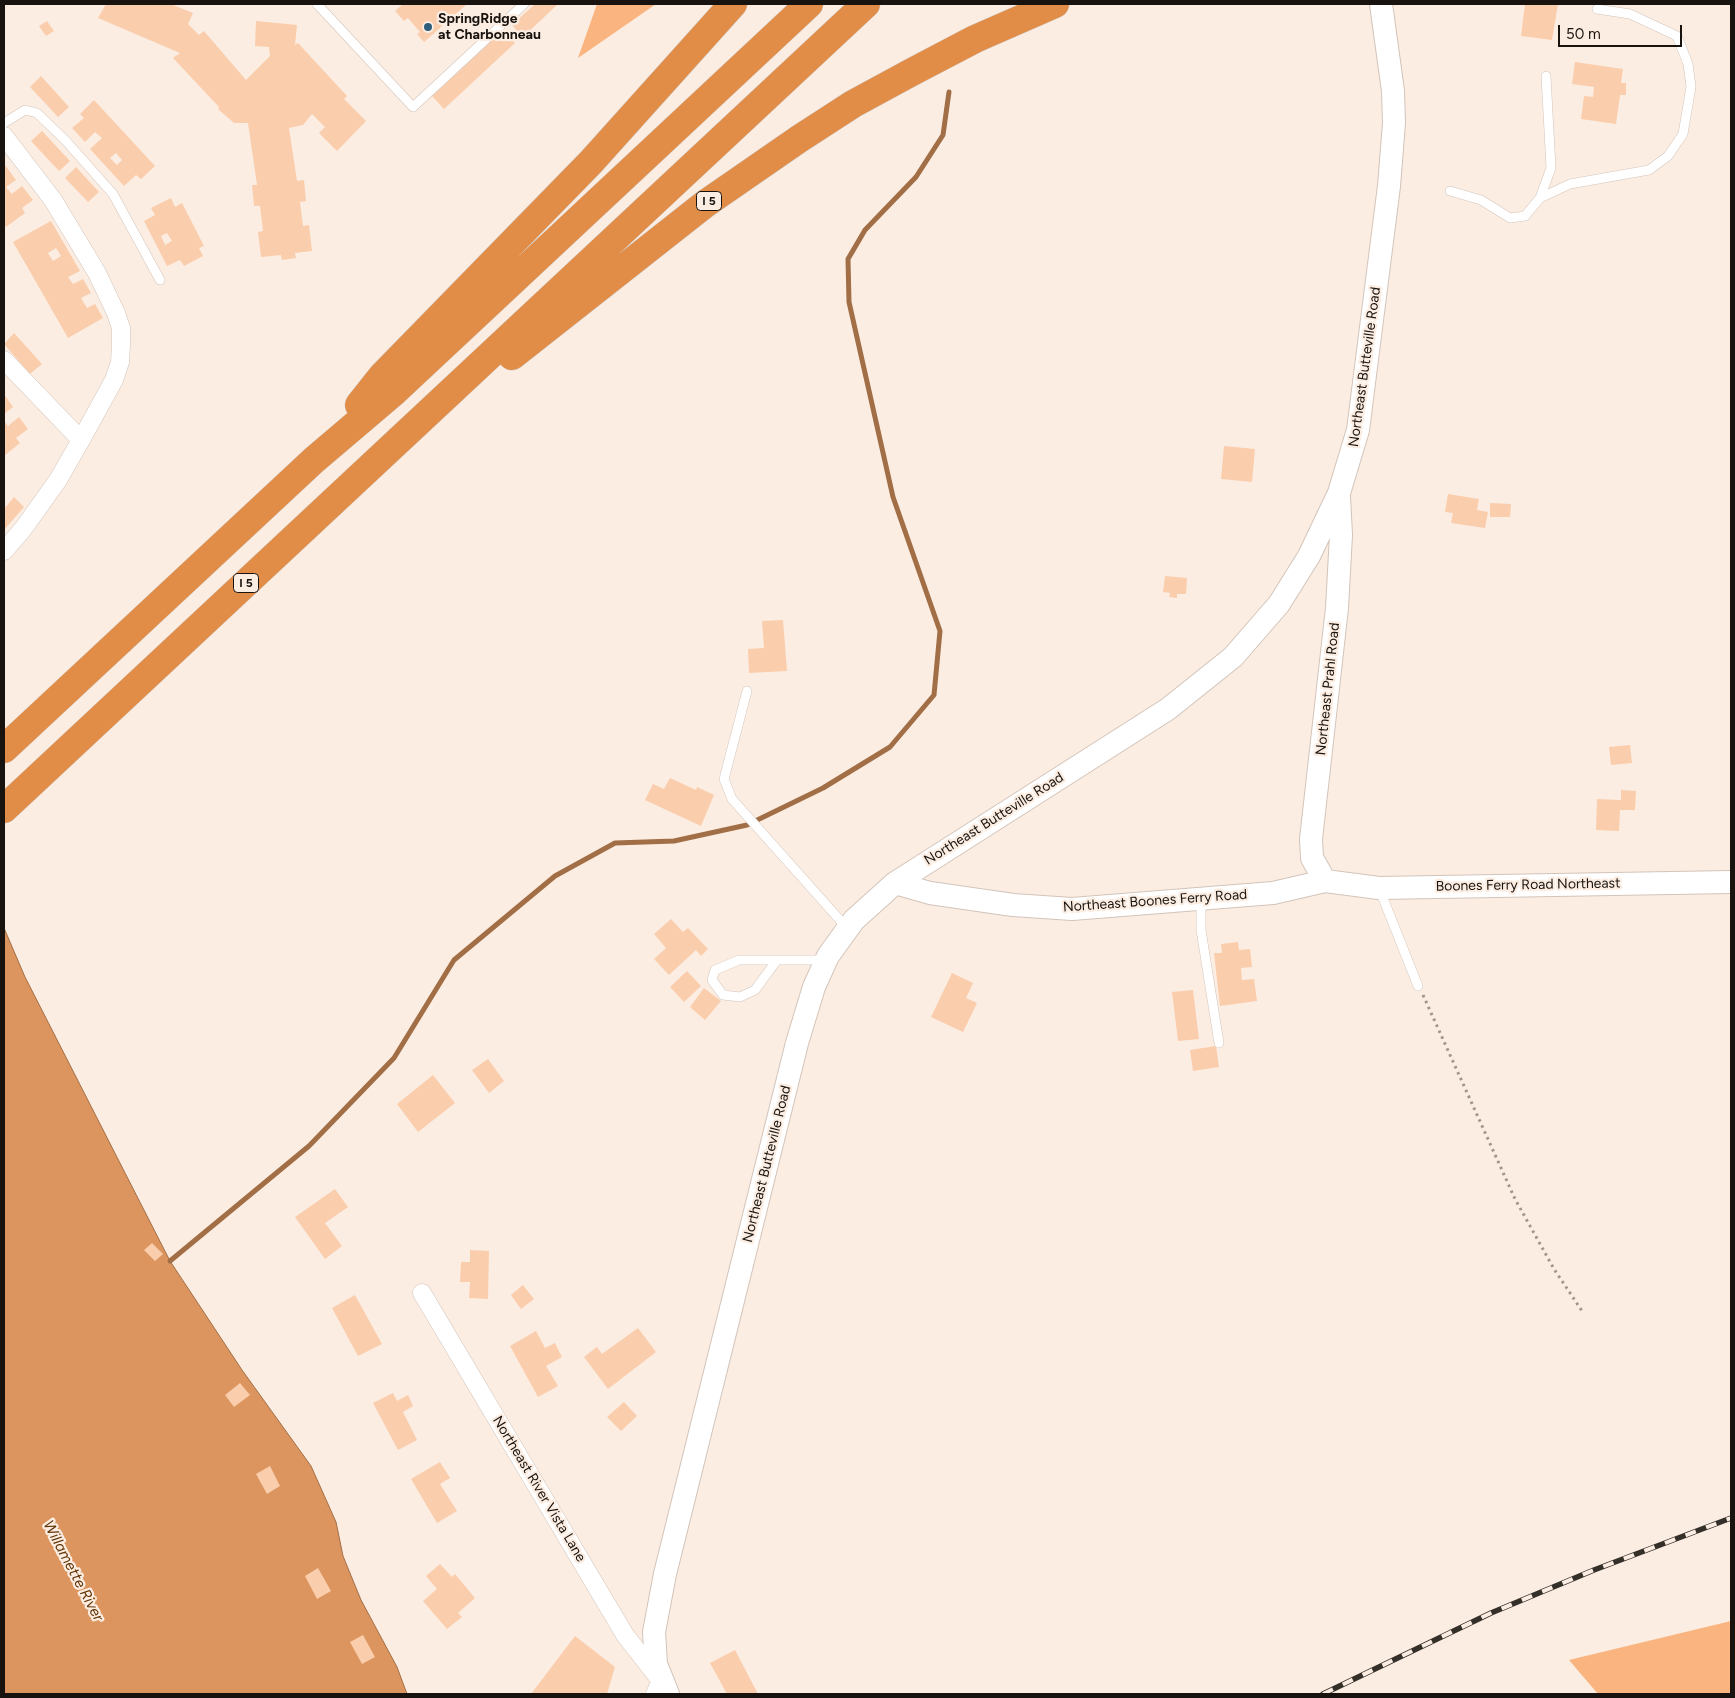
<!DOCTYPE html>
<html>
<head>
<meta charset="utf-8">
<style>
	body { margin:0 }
	#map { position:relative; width:1735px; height:1698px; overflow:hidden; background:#fcede2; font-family:Figtree,sans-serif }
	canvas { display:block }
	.frame { position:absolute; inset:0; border:5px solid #18130f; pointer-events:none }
	.scale { position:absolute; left:1558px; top:25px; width:124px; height:22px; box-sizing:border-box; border:2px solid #18130f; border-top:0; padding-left:6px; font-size:15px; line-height:18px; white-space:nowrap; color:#18130f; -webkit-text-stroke:4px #fcede2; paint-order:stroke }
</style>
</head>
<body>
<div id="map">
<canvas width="1735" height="1698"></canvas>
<div class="frame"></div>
<div class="scale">50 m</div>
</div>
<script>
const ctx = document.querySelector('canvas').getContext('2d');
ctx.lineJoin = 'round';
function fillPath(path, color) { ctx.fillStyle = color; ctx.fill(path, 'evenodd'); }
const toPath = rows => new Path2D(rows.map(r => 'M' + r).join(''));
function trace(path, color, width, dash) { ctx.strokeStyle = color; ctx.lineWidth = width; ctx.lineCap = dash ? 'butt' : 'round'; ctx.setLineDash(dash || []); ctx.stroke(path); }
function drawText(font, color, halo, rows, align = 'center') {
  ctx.font = font + ' Figtree,sans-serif'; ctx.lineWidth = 4.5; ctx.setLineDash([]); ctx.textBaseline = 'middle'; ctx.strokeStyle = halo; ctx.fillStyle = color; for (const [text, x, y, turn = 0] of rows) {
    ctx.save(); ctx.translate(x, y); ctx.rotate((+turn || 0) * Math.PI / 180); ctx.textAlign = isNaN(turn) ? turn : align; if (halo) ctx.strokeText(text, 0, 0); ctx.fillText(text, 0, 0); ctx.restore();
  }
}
fillPath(toPath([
	[597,4,656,4,578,58],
	[1731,1621,1731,1694,1598,1694,1569,1660]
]), '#f9b47f');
const water = toPath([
	[4,928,25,977,170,1261,242,1370,311,1466,336,1522,343,1556,361,1600,397,1667,407,1694,4,1694,4,928]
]);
fillPath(water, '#dc955e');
trace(water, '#a16e46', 1);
trace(toPath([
	[170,1261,309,1146,394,1058,454,960,555,876,615,843,674,841,747,825,823,788,890,747,934,695,940,631,893,497,849,302,848,259,865,230,916,177,943,135,949,92]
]), '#a16e46', 5);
fillPath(toPath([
	[106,4,171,4,193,13,188,24,199,35,204,31,246,80,270,56,269,47,255,46,256,21,297,25,295,45,298,43,347,96,344,99,366,121,337,151,319,133,325,127,312,114,303,125,289,128,297,181,304,180,306,201,300,202,303,226,309,225,312,251,295,253,296,258,282,260,281,255,261,257,258,232,263,231,260,206,254,206,252,185,257,185,248,123,234,123,218,109,219,107,173,58,180,53,98,18],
	[403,4,467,4,424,42,417,34,420,32,408,18,404,21,395,11],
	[535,4,558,4,523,37,512,25],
	[1525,4,1558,4,1552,40,1521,36],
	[47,21,54,31,46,36,39,26],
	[503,30,515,43,444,109,432,96],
	[1575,62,1623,69,1621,83,1626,83,1626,95,1620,95,1616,124,1581,119,1584,96,1593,97,1594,87,1572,84],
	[41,76,69,107,58,117,30,87],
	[94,100,155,166,141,179,136,175,124,186,90,149,102,138,95,132,85,142,72,128,84,118,80,114],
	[116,153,122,160,117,165,110,158],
	[42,131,70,161,59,171,31,141],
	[5,165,16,180,6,187,12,194,22,186,33,200,22,208,25,213,6,227,4,224],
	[76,167,99,192,88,202,65,178],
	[171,198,175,207,182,203,204,246,199,248,203,256,184,266,180,260,167,266,144,221,155,215,151,208],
	[167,233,172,241,165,245,161,236],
	[51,221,80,271,68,277,73,284,83,279,91,293,81,298,87,308,95,304,103,318,68,338,13,242],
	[56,248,61,256,53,261,48,253],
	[14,333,42,364,30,374,4,344],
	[4,394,13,407,4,414],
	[19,417,28,429,16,438,20,443,4,456,4,421,8,426],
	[1224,446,1255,449,1252,482,1221,479],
	[1448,494,1479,499,1477,510,1488,512,1485,528,1451,523,1453,513,1445,512],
	[14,497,24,507,4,530,4,509],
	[1490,503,1511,504,1510,517,1490,517],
	[1165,576,1187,578,1186,594,1177,594,1177,598,1169,597,1170,593,1163,592],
	[783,620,787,671,749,673,748,649,764,648,762,621],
	[1630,745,1632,763,1611,765,1609,747],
	[670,778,696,790,697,787,714,795,701,826,645,800,653,784,664,789],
	[1621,790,1636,791,1635,810,1620,810,1619,831,1596,830,1597,799,1621,800],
	[671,919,683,932,688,928,708,949,701,956,696,950,669,975,654,959,666,948,654,934],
	[1238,942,1239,950,1250,949,1252,967,1241,968,1242,980,1254,979,1257,1001,1220,1006,1214,953,1222,953,1221,944],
	[687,971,701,986,684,1002,670,987],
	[952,973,973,983,966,998,977,1003,963,1032,931,1017],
	[704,988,721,1001,705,1020,690,1007],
	[1193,990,1199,1039,1178,1041,1172,992],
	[1216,1046,1219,1067,1193,1071,1190,1050],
	[488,1059,504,1081,489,1093,472,1070],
	[433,1075,455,1103,418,1132,397,1104],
	[335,1189,348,1207,325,1223,342,1246,325,1259,295,1217],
	[152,1243,163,1254,155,1261,144,1250],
	[470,1250,489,1251,488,1299,469,1298,470,1282,460,1282,461,1262,470,1262],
	[523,1285,534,1299,521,1309,511,1295],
	[355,1295,382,1344,358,1356,332,1308],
	[638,1328,656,1352,608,1389,584,1357,597,1347,602,1354],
	[536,1331,545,1348,555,1343,562,1357,546,1366,558,1386,538,1397,510,1346],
	[240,1383,250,1395,234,1407,225,1395],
	[393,1393,397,1401,408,1395,413,1406,403,1412,417,1440,398,1450,373,1403],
	[624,1402,637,1416,621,1431,607,1417],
	[440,1462,450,1478,440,1484,457,1511,437,1523,411,1479],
	[270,1466,280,1486,267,1494,256,1474],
	[440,1564,452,1577,455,1574,475,1598,458,1613,462,1617,447,1629,423,1601,437,1589,426,1576],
	[318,1568,331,1591,317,1599,305,1576],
	[363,1635,375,1657,362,1664,350,1642],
	[575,1636,615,1667,607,1694,531,1694],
	[735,1650,758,1694,727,1694,710,1663]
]), '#facdac');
const service = toPath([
	[317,4,413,107,524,4],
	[4,123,25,110,37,113,66,141,113,194,160,280],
	[1450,191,1481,200,1510,218,1525,216,1540,198,1551,168,1546,76],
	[1540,198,1570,184,1649,170,1668,156,1683,134,1691,87,1688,64,1677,36,1630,14,1597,9],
	[747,691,724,779,732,799,847,928],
	[1379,888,1418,986],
	[1201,899,1201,930,1219,1043],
	[777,960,755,990,740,997,723,995,712,980,715,970,739,960,826,960]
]);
const minor = toPath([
	[4,136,53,200,97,273,116,313,121,328,121,344,120,362,114,380,81,440,58,480,23,529,4,551],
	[4,360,81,440],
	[422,1293,625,1635,661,1681,655,1694]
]);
const tertiary = toPath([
	[1325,881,1312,858,1311,839,1337,608,1341,535,1339,497],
	[895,883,930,893,1013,905,1072,909,1273,893,1325,881,1379,888,1731,882],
	[668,1694,656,1664,654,1632,665,1574,797,1043,814,987,828,956,854,920,895,883,1168,709,1233,657,1279,604,1309,556,1339,493,1358,430,1389,186,1394,123,1393,91,1381,4]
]);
const motorway = toPath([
	[512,356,705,204,799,139,853,104,912,72,975,39,1055,4],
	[359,405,382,376,591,162,733,4],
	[4,749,314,460,394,392,809,4],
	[4,809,866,4]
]);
trace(service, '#d3c4ba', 10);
trace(minor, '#d3c4ba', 19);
trace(tertiary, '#d3c4ba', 24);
trace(motorway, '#d5d5d4', 29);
trace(toPath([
	[1423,995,1515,1199,1554,1269,1582,1311]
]), '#a0968d', 3, [2.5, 4]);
trace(service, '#fff', 9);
trace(minor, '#fff', 18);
trace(tertiary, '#fff', 22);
trace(motorway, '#e18c47', 28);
const rail = toPath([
	[1323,1694,1491,1613,1594,1570,1731,1518]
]);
trace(rail, '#352f2a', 5.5);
trace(rail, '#fcede2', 4, [11]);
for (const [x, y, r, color] of [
	[428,27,5,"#2d5e7b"]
]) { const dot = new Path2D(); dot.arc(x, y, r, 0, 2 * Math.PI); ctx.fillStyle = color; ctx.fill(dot); trace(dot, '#fcede2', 2); }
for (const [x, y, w] of [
	[709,201,25],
	[246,583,25]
]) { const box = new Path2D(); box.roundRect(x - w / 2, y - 9.5, w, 19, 4); ctx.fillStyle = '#fcede2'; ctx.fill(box); trace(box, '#18130f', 1); }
drawText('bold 12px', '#18130f', null, [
	["I 5",709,201],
	["I 5",246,583]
]);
drawText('bold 14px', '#18130f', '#fcede2', [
	["SpringRidge",438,19],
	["at Charbonneau",438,35]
], 'left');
drawText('14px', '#18130f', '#fcede2', [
	["Northeast Butteville Road",1365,367,-82],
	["Northeast Prahl Road",1328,689,-84],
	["Northeast Butteville Road",994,819,-32],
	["Boones Ferry Road Northeast",1528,885,-1],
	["Northeast Boones Ferry Road",1155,901,-4],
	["Northeast Butteville Road",767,1164,-76],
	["Northeast River Vista Lane",539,1489,59]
]);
drawText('italic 15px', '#613306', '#fcede2', [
	["Willamette River",73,1571,62]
]);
</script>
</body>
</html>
